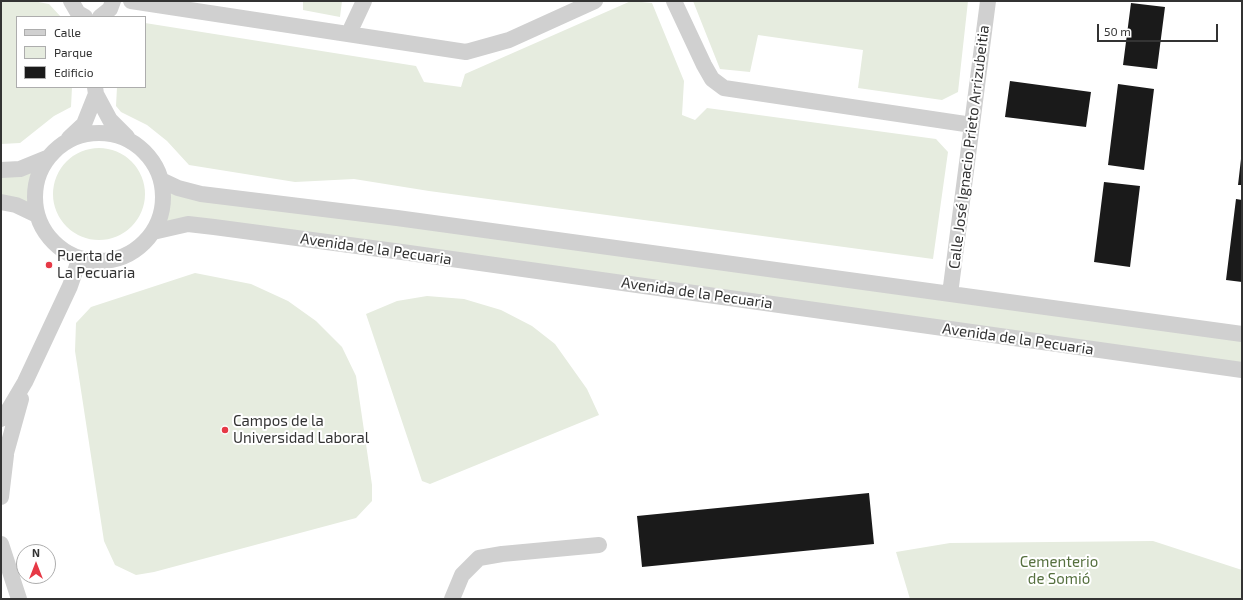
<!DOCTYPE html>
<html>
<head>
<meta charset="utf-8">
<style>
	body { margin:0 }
	#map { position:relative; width:1243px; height:600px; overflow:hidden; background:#fff; font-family:"Exo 2",sans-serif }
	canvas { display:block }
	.frame { position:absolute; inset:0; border:2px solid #333; pointer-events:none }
	.legend { position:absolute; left:16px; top:16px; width:130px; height:72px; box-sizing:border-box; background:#fff; border:1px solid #adadad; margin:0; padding:5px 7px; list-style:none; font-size:12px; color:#333 }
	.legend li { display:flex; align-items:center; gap:8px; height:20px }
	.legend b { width:20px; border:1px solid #adadad }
	.north { position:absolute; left:16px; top:544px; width:40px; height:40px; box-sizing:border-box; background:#fff; border:1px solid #adadad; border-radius:50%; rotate:0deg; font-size:11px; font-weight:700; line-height:16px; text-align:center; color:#333 }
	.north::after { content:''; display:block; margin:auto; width:14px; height:18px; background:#e63946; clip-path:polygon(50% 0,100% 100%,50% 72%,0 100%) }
	.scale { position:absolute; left:1097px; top:24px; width:121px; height:18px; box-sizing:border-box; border:2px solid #333; border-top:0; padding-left:5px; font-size:12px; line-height:14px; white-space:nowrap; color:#333; -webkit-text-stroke:3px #fff; paint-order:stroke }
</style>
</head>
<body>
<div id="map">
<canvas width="1243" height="600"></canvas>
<div class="frame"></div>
<ul class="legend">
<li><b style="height:5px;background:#d0d0d0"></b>Calle</li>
<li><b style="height:11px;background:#e6ecdf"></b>Parque</li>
<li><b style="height:11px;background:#1a1a1a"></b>Edificio</li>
</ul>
<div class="north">N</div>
<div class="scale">50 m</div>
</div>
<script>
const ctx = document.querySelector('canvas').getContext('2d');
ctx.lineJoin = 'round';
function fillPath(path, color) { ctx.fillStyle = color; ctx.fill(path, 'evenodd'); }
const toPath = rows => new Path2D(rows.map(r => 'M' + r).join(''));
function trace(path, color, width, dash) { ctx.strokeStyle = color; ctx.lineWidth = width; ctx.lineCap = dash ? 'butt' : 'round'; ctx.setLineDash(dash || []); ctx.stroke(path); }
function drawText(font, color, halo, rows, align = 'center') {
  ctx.font = font + ' "Exo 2",sans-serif'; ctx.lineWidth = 4; ctx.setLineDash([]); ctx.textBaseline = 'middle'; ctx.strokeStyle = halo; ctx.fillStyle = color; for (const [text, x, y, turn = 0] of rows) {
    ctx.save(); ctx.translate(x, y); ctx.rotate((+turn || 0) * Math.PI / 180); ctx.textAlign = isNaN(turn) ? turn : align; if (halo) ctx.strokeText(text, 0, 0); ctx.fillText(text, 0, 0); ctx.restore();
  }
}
fillPath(toPath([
	[1,1,33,1,49,4,61,17,17,17,17,87,72,87,71,107,54,116,20,143,1,144],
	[303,1,342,1,340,17,303,10],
	[631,1,652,3,684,81,682,115,695,120,707,108,936,139,948,152,933,259,429,191,354,179,295,182,189,165,167,141,147,125,121,112,116,106,117,87,145,87,145,23,416,66,424,82,461,87,465,74],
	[693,1,968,1,958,92,942,100,858,88,863,50,758,35,750,72,720,69],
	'53 194a46 46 0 1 1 92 0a46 46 0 1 1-92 0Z',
	[47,158,37,179,35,197,37,215,1,202,1,170],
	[161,180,178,188,1242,334,1242,370,214,227,153,232,160,218,163,198],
	[195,273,251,284,288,301,316,321,342,347,356,376,372,485,372,501,356,518,154,572,136,575,115,565,104,541,75,351,76,323,91,307],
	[427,296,464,299,501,310,532,326,555,344,587,389,599,415,430,484,422,481,366,314,397,301],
	[1153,541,1242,570,1242,599,910,599,896,552,950,543]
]), '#e6ecdf');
fillPath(toPath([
	[1131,3,1165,7,1157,69,1123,65],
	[1010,81,1091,92,1086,127,1005,117],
	[1118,84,1154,89,1144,170,1108,165],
	[1241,159,1242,159,1242,185,1238,185],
	[1104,182,1140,186,1130,267,1094,262],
	[1236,199,1242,200,1242,282,1226,280],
	[869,493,874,544,642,567,637,516]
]), '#1a1a1a');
trace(toPath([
	[71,1,78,13,85,17],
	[131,1,466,52,509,40,595,1],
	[674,1,704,65,712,79,724,88,972,125],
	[100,17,110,9,113,1],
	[349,33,364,1],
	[95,87,96,94,110,120,127,137],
	'35 197a64 64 0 1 1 128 0a64 64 0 1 1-128 0Z',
	[69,138,84,124,96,94],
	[1,170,20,169,47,158],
	[161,180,178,188,201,194,397,218,1242,334],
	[1,202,16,205,37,215],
	[153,232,188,224,214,227,402,252,1242,370],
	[950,294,988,1],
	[1,419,9,409,25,382,70,286,79,260],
	[6,453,21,399],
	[1,497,6,455],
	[1,544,19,599],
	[452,599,462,575,479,558,502,554,599,545]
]), '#d0d0d0', 16);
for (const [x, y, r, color] of [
	[49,265,4,"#e63946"],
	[225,430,4,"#e63946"]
]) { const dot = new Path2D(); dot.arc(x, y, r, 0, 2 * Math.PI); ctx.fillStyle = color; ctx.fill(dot); trace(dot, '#fff', 1.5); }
drawText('15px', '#333', '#fff', [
	["Calle José Ignacio Prieto Arrizubeitia",969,147,-83],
	["Avenida de la Pecuaria",376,249,8],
	["Avenida de la Pecuaria",697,293,8],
	["Avenida de la Pecuaria",1018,339,8]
]);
drawText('15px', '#333', '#fff', [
	["Puerta de",57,256],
	["La Pecuaria",57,273],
	["Campos de la",233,421],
	["Universidad Laboral",233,438]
], 'left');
drawText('15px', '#56703f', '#fff', [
	["Cementerio",1059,562],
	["de Somió",1059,579]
]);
</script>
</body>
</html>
